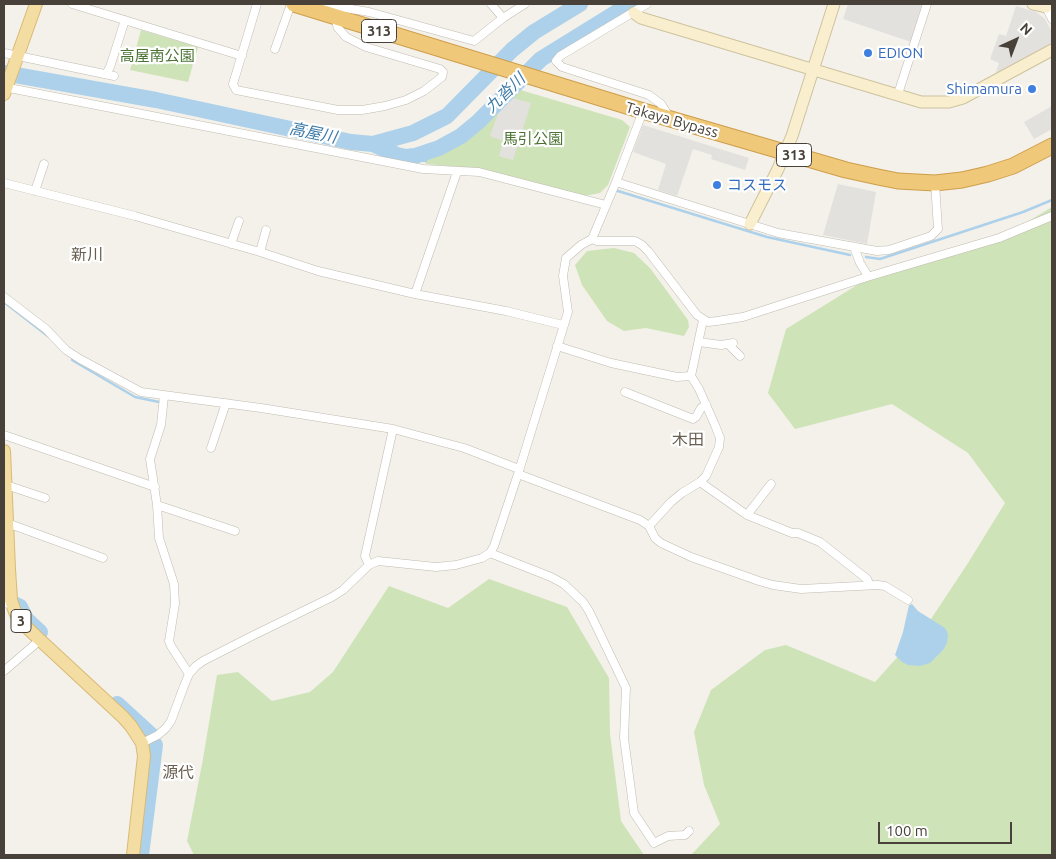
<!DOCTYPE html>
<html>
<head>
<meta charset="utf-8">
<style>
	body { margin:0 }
	#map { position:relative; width:1056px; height:859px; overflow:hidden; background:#f3f1ea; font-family:Ubuntu,sans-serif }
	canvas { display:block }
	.frame { position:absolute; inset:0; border:5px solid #474139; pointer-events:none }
	.north { position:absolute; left:991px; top:15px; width:50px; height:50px; -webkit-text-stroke:4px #fff; paint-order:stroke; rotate:43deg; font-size:14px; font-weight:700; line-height:20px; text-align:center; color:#474139 }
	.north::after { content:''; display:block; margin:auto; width:18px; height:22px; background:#474139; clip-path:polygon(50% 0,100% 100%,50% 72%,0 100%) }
	.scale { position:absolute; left:878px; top:822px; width:134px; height:22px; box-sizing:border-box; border:2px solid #474139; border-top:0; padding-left:6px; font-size:15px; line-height:18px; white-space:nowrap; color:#474139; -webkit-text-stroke:4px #fff; paint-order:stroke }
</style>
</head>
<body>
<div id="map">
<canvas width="1056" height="859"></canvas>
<div class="frame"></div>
<div class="north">N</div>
<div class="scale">100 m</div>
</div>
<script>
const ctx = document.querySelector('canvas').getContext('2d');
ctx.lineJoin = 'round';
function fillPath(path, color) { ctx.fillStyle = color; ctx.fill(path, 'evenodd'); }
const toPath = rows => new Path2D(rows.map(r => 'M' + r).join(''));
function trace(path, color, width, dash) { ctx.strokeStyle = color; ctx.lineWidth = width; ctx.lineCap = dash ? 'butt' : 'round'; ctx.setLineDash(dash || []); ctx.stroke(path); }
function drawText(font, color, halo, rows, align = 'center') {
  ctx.font = font + ' Ubuntu,"Noto Sans JP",sans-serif'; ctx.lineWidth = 4.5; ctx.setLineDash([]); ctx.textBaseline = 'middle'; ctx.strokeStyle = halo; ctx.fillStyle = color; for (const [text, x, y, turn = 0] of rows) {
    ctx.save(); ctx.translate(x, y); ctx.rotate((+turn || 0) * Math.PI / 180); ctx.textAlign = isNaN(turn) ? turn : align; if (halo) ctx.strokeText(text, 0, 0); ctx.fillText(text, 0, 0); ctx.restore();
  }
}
fillPath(toPath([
	[141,30,198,47,188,82,130,70],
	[517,89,622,120,630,127,608,185,600,193,584,196,482,169,426,164,424,157,443,152,469,136],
	[1052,207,1052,855,691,855,720,824,704,785,694,732,711,690,765,650,786,645,875,682,929,622,968,563,1005,503,968,453,892,404,795,429,768,393,786,329,870,277,942,259,999,239],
	[614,248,634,253,650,268,688,320,689,327,684,336,646,328,624,331,607,321,582,285,575,265,587,251],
	[489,579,567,607,609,678,610,734,621,821,644,855,194,855,187,841,203,759,217,675,238,672,272,701,310,692,333,672,389,586,448,608]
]), '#cfe3b8');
fillPath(toPath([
	[848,4,922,4,911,42,843,19],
	[1016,6,1036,12,1045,19,1052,32,1052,43,997,73,996,72,999,63,990,59,999,34,1006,36],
	[513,98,531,103,513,160,499,156,503,141,490,136,500,108],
	[1052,106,1052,129,1034,139,1024,122],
	[643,125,749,158,745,170,711,159,712,155,693,149,677,196,658,190,666,164,633,152],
	[838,184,876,192,867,244,823,235]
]), '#e3e1de');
fillPath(toPath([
	[912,604,918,611,945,628,948,634,947,643,943,650,930,663,920,666,908,665,902,662,895,655,903,632,909,605]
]), '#add1ea');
trace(toPath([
	[406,157,414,160,426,161],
	[618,191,767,237,850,255],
	[866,257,880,259,1023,212,1052,200],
	[4,302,49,337],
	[72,360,135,397,159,402]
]), '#add1ea', 2.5);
trace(toPath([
	[4,73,156,100,351,142,373,144,413,133,447,116,512,50,534,32,580,4],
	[373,144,397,155,406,157,415,156,439,148,461,136,478,122,541,59,630,4],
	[16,605,20,607,26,619,40,632],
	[117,704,152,736],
	[141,855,155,745]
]), '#add1ea', 16);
const street = toPath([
	[72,4,242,56],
	[257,4,233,84,236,90,338,110,362,110,385,106,406,100,424,91,442,77,443,72,440,69,366,47,346,37,338,28,335,18],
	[491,4,503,18],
	[647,4,560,56,556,61,562,67,649,95,661,104,670,118],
	[1047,4,1046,7,1052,19],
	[321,10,333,6,369,12,474,41,503,18,525,4],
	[275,49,291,4],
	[4,53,114,76],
	[106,74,110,67,125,20],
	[4,87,423,169,479,172,606,205],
	[898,94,927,4],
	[616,182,778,233,877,251,889,250,931,236,938,229,935,183],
	[4,183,135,216,260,252,318,271,415,294,506,311,563,325],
	[35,191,44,164],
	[592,239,597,241,635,241,642,245,648,251,697,315,708,322,717,321,743,317,867,277,999,238,1052,216],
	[231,244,239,221],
	[854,247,860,263,868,276],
	[260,252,266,230],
	[415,294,457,172],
	[4,297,46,329,66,350,80,359,141,392,261,408,393,429,464,448,519,469],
	[699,342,721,345,733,343],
	[728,344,740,356],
	[557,346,611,363,677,377,691,376],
	[625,392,693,419,696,417,701,408,706,404],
	[164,396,161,425,150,459,157,505,159,538,174,584,175,604,169,641,171,646,189,674],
	[4,435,155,487],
	[211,448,226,403],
	[518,474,640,520,649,526,655,538,661,543,691,557,759,581,773,585,801,589,878,585,885,586,908,600],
	[700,482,747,515,792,533,798,533,820,542,867,579,870,585],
	[6,485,45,498],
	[157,505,235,531],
	[747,515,771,484],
	[7,523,103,558],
	[649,526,671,502,682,493,700,482,706,476,719,447,720,438,715,425,699,389,691,376,703,320],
	[490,553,551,577,564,584,583,602,589,611,626,688,624,738,634,813,654,843,668,836,685,835,689,831],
	[369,565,365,556,393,429],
	[4,602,13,606],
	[4,671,40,640],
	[142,743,158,735,166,728,171,721,184,686,189,674,196,666,203,661,252,636,332,597,343,590,369,565,378,561,436,567,456,565,482,558,490,553,494,546,518,474,568,312,563,276,566,258,581,245,592,239,616,182,643,111]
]);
const secondary = toPath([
	[1033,4,1046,7],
	[634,13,641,18,921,102,949,102,963,98,1052,50],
	[750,224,778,169,792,136,834,4]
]);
const primary = toPath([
	[4,94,36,4],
	[4,451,9,569,11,600,15,612,19,620,40,640,123,717,131,726,142,743,144,756,133,855]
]);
const highway = toPath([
	[294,4,643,111,846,170,878,177,898,181,935,183,962,180,988,174,1013,166,1052,146]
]);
trace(street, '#c1bbb1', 9);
trace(secondary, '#cec29f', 13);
trace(primary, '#d8ba74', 14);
trace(highway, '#ce9e4a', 17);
trace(street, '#fff', 8);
trace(secondary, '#f9efce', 11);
trace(primary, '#f4dda3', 12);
trace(highway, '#efc879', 15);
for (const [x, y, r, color] of [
	[868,53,5,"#3f7fe0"],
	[1032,89,5,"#3f7fe0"],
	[717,185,5,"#3f7fe0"]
]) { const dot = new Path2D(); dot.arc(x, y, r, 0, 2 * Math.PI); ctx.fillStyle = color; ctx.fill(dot); trace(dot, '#fff', 2); }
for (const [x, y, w] of [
	[379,31,35],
	[794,155,35],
	[21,621,20]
]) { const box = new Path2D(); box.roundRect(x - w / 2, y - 11.5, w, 23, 4); ctx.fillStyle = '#fff'; ctx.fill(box); trace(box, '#474139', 1); }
drawText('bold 14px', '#474139', null, [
	["313",379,31],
	["313",794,155],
	["3",21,621]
]);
drawText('15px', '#366cbe', '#fff', [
	["EDION",878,53],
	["Shimamura",1022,89,"right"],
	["コスモス",727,185]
], 'left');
drawText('15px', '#4a7332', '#fff', [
	["高屋南公園",157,56],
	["馬引公園",533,139]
]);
drawText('15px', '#474139', '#fff', [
	["Takaya Bypass",672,120,16]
]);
drawText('italic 16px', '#3c7aa8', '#fff', [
	["九沓川",505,93,-44],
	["高屋川",313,133,11]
]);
drawText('16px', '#695f51', '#fff', [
	["新川",87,255],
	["木田",688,440],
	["源代",178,773]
]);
</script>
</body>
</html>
